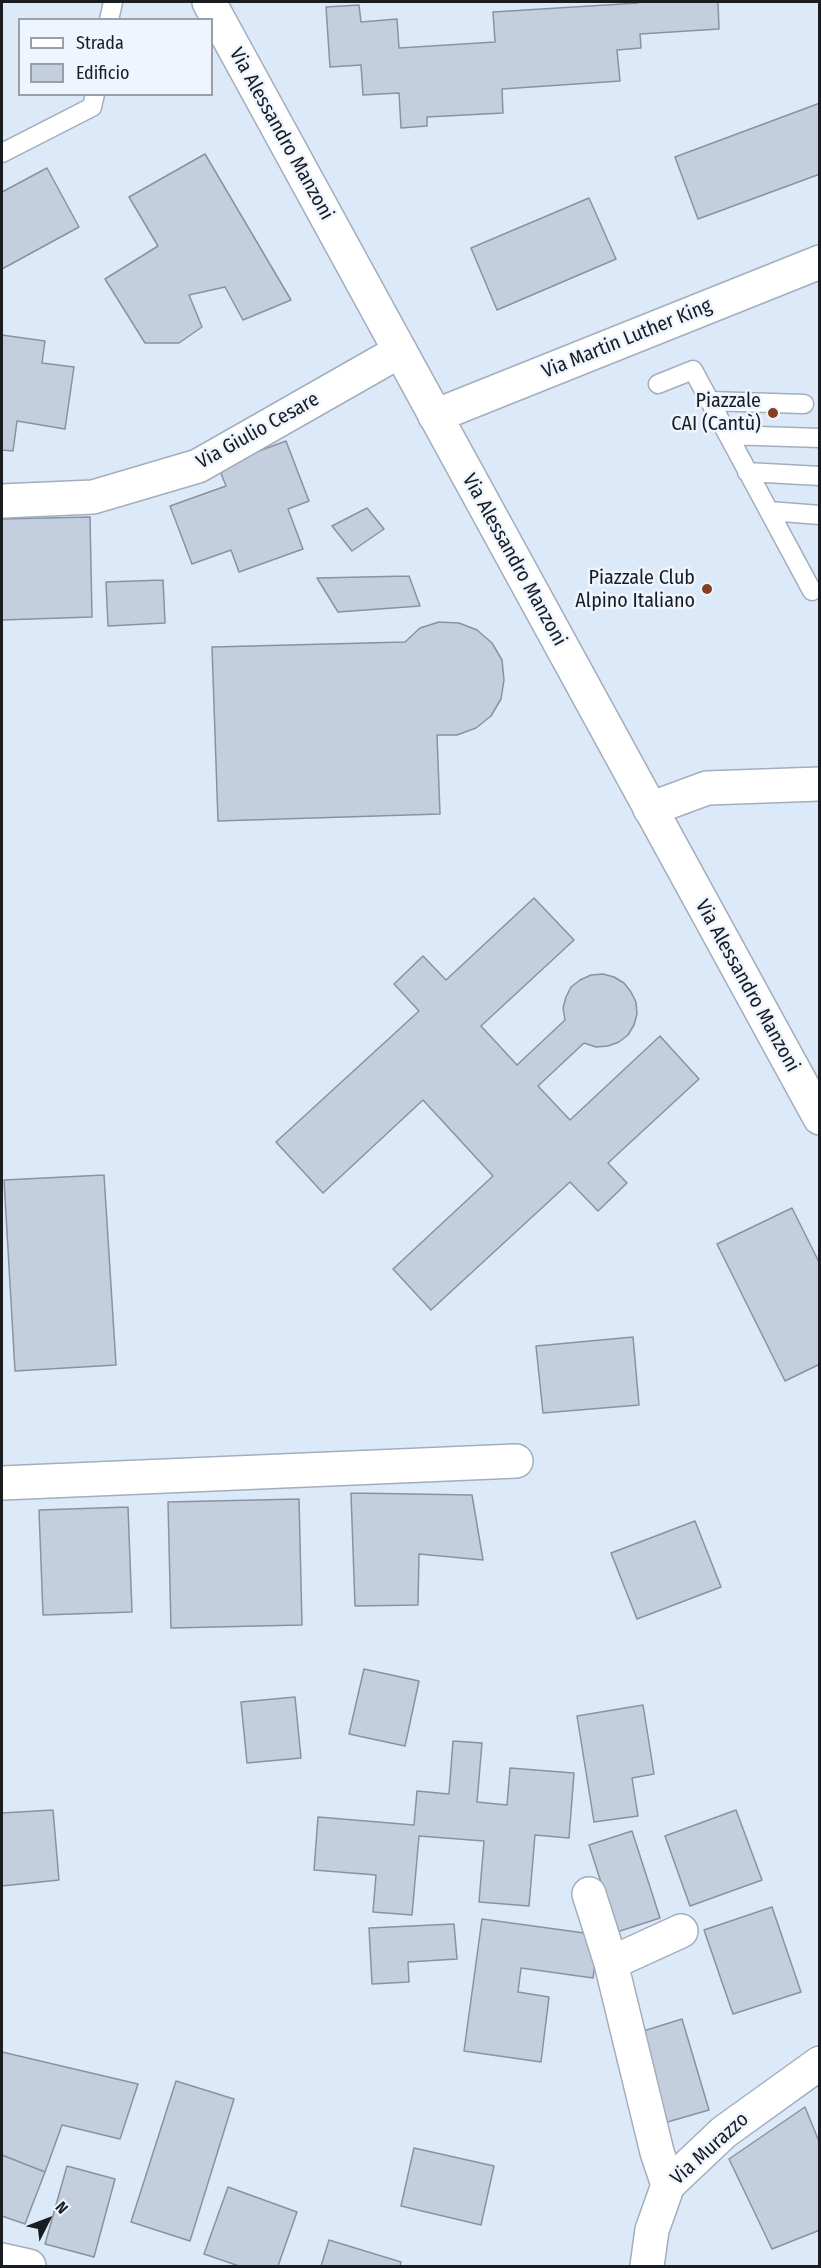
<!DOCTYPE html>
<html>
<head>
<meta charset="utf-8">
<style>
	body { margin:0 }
	#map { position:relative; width:821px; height:2268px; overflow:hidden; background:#dce9f8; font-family:"Fira Sans Condensed",sans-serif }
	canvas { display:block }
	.frame { position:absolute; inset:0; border:3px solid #191d22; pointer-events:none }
	.legend { position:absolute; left:18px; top:18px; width:195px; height:78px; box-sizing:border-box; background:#eef5ff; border:2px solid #999fa7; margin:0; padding:8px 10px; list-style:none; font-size:18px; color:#191d22 }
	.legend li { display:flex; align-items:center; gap:12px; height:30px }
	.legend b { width:30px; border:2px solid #999fa7 }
	.north { position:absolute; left:18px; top:2190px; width:60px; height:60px; -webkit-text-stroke:4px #eef5ff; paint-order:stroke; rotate:48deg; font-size:16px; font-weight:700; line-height:24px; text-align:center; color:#191d22 }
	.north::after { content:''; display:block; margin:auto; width:21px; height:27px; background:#191d22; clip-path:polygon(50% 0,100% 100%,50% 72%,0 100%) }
</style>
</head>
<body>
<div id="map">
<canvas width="821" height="2268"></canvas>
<div class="frame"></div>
<ul class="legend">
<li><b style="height:8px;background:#fff"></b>Strada</li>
<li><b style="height:16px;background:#c3cfde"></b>Edificio</li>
</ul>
<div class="north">N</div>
</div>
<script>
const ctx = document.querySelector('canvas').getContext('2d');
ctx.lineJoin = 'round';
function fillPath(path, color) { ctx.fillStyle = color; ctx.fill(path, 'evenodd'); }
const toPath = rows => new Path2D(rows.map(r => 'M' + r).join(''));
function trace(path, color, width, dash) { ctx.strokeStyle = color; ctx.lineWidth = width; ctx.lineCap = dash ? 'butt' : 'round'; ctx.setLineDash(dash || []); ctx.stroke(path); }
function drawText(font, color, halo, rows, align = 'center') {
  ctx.font = font + ' "Fira Sans Condensed",sans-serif'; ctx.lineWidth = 5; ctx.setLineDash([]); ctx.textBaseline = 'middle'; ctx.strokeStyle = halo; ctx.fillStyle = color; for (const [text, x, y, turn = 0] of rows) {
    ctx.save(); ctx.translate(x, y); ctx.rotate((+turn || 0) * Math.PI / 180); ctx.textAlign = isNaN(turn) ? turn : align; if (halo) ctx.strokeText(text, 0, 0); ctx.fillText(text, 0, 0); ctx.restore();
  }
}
const building = toPath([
	[637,2,718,2,719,29,640,34,641,48,617,50,620,81,502,89,503,113,427,117,427,126,401,128,399,93,363,95,361,65,330,67,326,7,359,5,361,22,397,19,399,48,495,42,493,12,638,3,637,2],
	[820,103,820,174,698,219,675,157,820,103],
	[205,154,291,300,243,320,225,287,189,295,202,327,179,343,145,343,105,279,158,246,129,197,205,154],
	[47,168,79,227,2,269,2,192,47,168],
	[589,198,616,259,497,310,471,248,589,198],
	[2,335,45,341,42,363,74,367,65,429,17,421,13,451,2,450,2,335],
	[286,441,309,501,288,509,303,549,239,572,231,550,192,564,170,506,226,486,218,466,286,441],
	[367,508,384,529,352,551,332,526,367,508],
	[90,517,92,617,2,620,2,519,90,517],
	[409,576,420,606,338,612,317,578,409,576],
	[163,580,165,623,108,626,106,582,163,580],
	[439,622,459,623,477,630,492,643,502,660,504,680,501,699,491,716,476,728,457,735,437,735,440,814,218,821,212,647,405,642,420,628,439,622],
	[534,898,574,940,481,1026,517,1065,565,1020,563,1008,566,997,571,987,580,980,591,975,603,974,614,977,624,983,631,992,636,1002,637,1014,634,1025,628,1035,619,1042,608,1046,596,1047,584,1043,538,1086,570,1120,660,1036,699,1079,608,1163,627,1183,598,1211,570,1182,431,1310,393,1269,493,1176,423,1100,323,1193,276,1142,419,1011,394,984,423,956,446,980,534,898],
	[104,1175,116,1365,15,1371,4,1180,104,1175],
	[792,1208,820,1264,820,1364,785,1381,717,1244,792,1208],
	[633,1337,639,1405,543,1413,536,1346,633,1337],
	[351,1493,472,1495,483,1560,419,1554,418,1605,355,1606,351,1493],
	[299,1499,302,1625,171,1628,168,1502,299,1499],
	[128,1507,132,1612,43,1615,39,1510,128,1507],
	[695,1521,721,1587,637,1619,611,1553,695,1521],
	[364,1669,419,1681,405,1746,349,1734,364,1669],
	[295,1697,301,1758,247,1763,241,1702,295,1697],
	[643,1705,654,1774,632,1778,638,1816,594,1822,577,1716,643,1705],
	[453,1741,482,1743,477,1802,507,1805,510,1768,574,1773,569,1838,535,1835,529,1906,479,1902,484,1841,419,1836,412,1915,373,1912,376,1875,314,1870,318,1817,414,1825,417,1791,449,1794,453,1741],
	[53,1810,59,1880,2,1886,2,1813,53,1810],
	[736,1810,762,1880,690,1906,665,1836,736,1810],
	[632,1831,660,1918,617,1932,589,1845,632,1831],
	[772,1907,801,1992,733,2014,704,1930,772,1907],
	[482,1919,599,1935,593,1978,521,1968,518,1992,549,1997,541,2062,464,2051,482,1919],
	[454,1924,457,1959,408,1962,409,1982,372,1984,369,1928,454,1924],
	[682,2019,709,2110,664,2123,637,2033,682,2019],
	[2,2052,138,2084,120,2139,62,2125,45,2172,2,2155,2,2052],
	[176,2081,234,2099,190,2241,131,2222,176,2081],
	[805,2107,820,2144,820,2230,772,2249,729,2159,805,2107],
	[414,2148,494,2166,481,2225,401,2206,414,2148],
	[2,2155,45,2172,25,2224,2,2216,2,2155],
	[67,2166,115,2179,94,2257,45,2244,67,2166],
	[228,2187,297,2212,278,2266,239,2266,204,2254,228,2187],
	[329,2240,401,2262,400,2266,321,2266,329,2240]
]);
fillPath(building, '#c3cfde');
trace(building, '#8893a1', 1.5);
const service = toPath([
	[109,20,113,2],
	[2,153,92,107,95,94],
	[658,384,693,370,812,591],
	[709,401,804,404],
	[728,435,820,438],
	[747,472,820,476],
	[769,511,820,515]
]);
const minor = toPath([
	[435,416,820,262],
	[2,501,93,497,198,466,400,351],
	[650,809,707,788,820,784],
	[2,1483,516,1461],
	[589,1894,611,1963,657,2152,668,2185],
	[611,1963,681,1931],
	[2,2260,29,2266]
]);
const secondary = toPath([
	[209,2,820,1118],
	[647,2266,652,2230,668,2185,724,2132,820,2063]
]);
trace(service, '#a3aebd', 21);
trace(minor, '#a3aebd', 36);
trace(secondary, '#a3aebd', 36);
trace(service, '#fff', 18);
trace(minor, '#fff', 33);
trace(secondary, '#fff', 33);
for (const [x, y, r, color] of [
	[773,413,6,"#87401d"],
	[707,589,6,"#87401d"]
]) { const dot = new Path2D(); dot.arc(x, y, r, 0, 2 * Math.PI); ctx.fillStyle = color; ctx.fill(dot); trace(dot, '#eef5ff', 2); }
drawText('20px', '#191d22', '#eef5ff', [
	["Via Alessandro Manzoni",281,134,61],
	["Via Martin Luther King",627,339,-22],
	["Via Giulio Cesare",258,431,-29],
	["Via Alessandro Manzoni",514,560,61],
	["Via Alessandro Manzoni",747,986,61],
	["Via Murazzo",710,2149,-42]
]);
drawText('20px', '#191d22', '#eef5ff', [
	["Piazzale",761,401],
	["CAI (Cantù)",761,424],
	["Piazzale Club",695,578],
	["Alpino Italiano",695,601]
], 'right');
</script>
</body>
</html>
